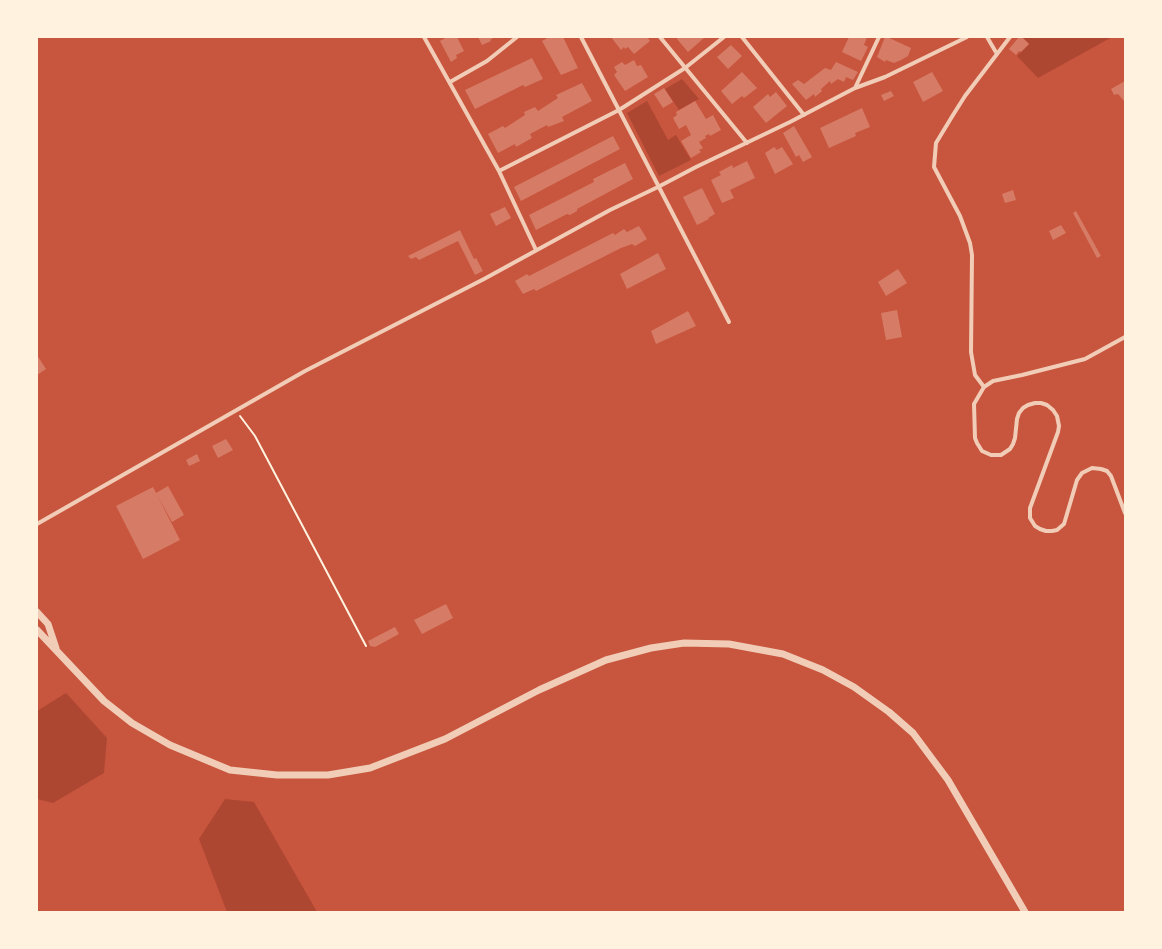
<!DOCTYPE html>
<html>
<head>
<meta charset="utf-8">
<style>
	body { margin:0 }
	#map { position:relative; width:1162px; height:949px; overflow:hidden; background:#c8553d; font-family:Bitter,serif }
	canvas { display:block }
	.frame { position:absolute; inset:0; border:38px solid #fff3e0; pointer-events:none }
</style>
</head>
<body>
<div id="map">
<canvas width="1162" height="949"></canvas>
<div class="frame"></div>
</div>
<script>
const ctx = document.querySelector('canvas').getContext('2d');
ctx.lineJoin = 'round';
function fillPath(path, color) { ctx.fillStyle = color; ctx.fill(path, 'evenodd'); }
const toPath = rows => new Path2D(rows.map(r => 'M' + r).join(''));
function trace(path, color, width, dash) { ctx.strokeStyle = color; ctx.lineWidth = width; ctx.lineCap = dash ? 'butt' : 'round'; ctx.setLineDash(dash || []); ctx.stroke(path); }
fillPath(toPath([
	[1022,37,1112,37,1038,78,1017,56,1029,44],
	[682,79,699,99,679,110,665,89],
	[647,101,668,140,676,135,691,160,659,176,627,113],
	[66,693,107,738,104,773,53,803,37,799,37,711],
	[225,799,254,802,317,912,227,912,199,839]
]), '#ae4732');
fillPath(toPath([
	[447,37,457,37,464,51,456,55,457,58,451,62,440,41],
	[478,37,495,37,490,40,491,41,482,45],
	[549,37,563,37,578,68,561,75,542,41],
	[611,37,647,37,650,41,634,54,628,47,625,49,624,47,621,50],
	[679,37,705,37,688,52,677,39],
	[849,37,867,37,864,45,868,47,861,61,842,52],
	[885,37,887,37,911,48,908,56,901,60,894,63,886,60,885,62,877,57],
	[1019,37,1022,37,1029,44,1021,52,1019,51,1016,55,1009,49],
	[731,45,742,56,728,69,717,57],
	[532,58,543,79,525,87,523,85,475,109,465,90],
	[634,60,637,66,641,65,648,77,625,91,614,75,617,72,614,67,622,62,625,65],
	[836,62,858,72,853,80,846,77,844,82,838,79,831,84,830,81,821,89,822,91,815,97,814,94,806,100,792,84,798,80,804,84,825,68,831,70],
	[742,72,757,88,744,98,742,96,732,104,721,91],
	[932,72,943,91,923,102,913,82],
	[1125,81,1125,102,1118,94,1114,95,1111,89],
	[582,83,592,101,562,117,564,121,548,127,547,125,530,134,532,138,516,147,515,144,498,153,488,134,503,126,505,128,525,115,524,112,535,107,538,111,558,98,556,95],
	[664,88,673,102,663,108,654,94],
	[891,91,894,96,884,101,881,95],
	[776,92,787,106,766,123,753,107,768,94,770,97],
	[695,101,706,119,713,115,721,130,710,136,709,134,705,136,706,138,699,142,703,148,699,150,701,152,691,158,681,141,691,135,686,125,679,129,673,118,677,115,676,112],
	[862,108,870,127,855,133,856,136,829,148,820,128],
	[794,126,812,157,803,162,799,155,796,157,783,133],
	[613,136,620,149,521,201,514,187],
	[774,147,777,150,782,147,793,164,775,174,765,153],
	[747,161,755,178,730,190,734,198,722,203,711,180,721,175,719,172,732,165,733,168],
	[625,163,633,179,577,209,577,211,570,215,567,214,536,230,529,215,594,182,593,179],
	[702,188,715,214,708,218,709,219,697,225,683,197],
	[1013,190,1016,200,1005,203,1002,194],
	[505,207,511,218,496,226,490,214],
	[1076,211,1101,256,1097,258,1073,213],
	[1061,225,1066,233,1053,240,1049,231],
	[639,226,647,239,635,246,632,244,621,248,536,291,534,289,523,294,515,281,527,274,529,276,613,233,615,235,624,229,627,232],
	[460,230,474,259,476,258,483,271,475,275,458,241,419,260,416,257,411,259,408,256],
	[658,253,666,269,627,289,620,274],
	[898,269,907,283,886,296,878,282],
	[897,310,902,337,886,340,881,313],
	[688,311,696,326,656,344,651,331],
	[37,355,46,369,37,375],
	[226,439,233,450,218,458,212,446],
	[197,454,200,461,189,466,186,460],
	[168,486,184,515,172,522,156,493],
	[153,487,180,540,143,559,116,506],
	[446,604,453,618,422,634,414,620],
	[395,627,399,634,375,647,370,646,368,641]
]), '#d67c66');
trace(toPath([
	[240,416,255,436,366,646]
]), '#fff3e0', 2);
trace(toPath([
	[424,37,499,171,536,250],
	[581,37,729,322],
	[660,37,747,143],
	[742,37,804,115],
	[987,37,997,54],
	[450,82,487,61,517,37],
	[855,88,879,37],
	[499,171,619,110,685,68,724,37],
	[1125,337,1085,359,1022,375,993,381,984,387,974,404,975,438,977,443,982,451,991,455,1001,455,1010,449,1013,444,1015,438,1017,419,1019,413,1023,408,1028,405,1035,403,1041,403,1047,405,1053,410,1057,416,1059,426,1058,432,1030,508,1030,518,1035,526,1040,529,1046,531,1052,531,1057,530,1064,524,1077,480,1082,473,1092,468,1101,469,1107,471,1111,476,1125,513],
	[984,387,975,375,971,352,972,255,970,243,960,216,934,167,936,143,953,115,965,96,1010,37],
	[37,524,305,371,484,279,610,210,658,187,696,167,790,122,855,88,885,77,967,37]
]), '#f1ccb7', 4);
trace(toPath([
	[37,612,48,624,56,648],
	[37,630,104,701,132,723,170,745,230,770,277,775,328,775,370,768,445,739,539,690,606,660,651,648,684,643,729,644,783,654,823,670,854,687,889,712,913,733,948,780,1025,912]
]), '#f1ccb7', 7);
</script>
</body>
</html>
